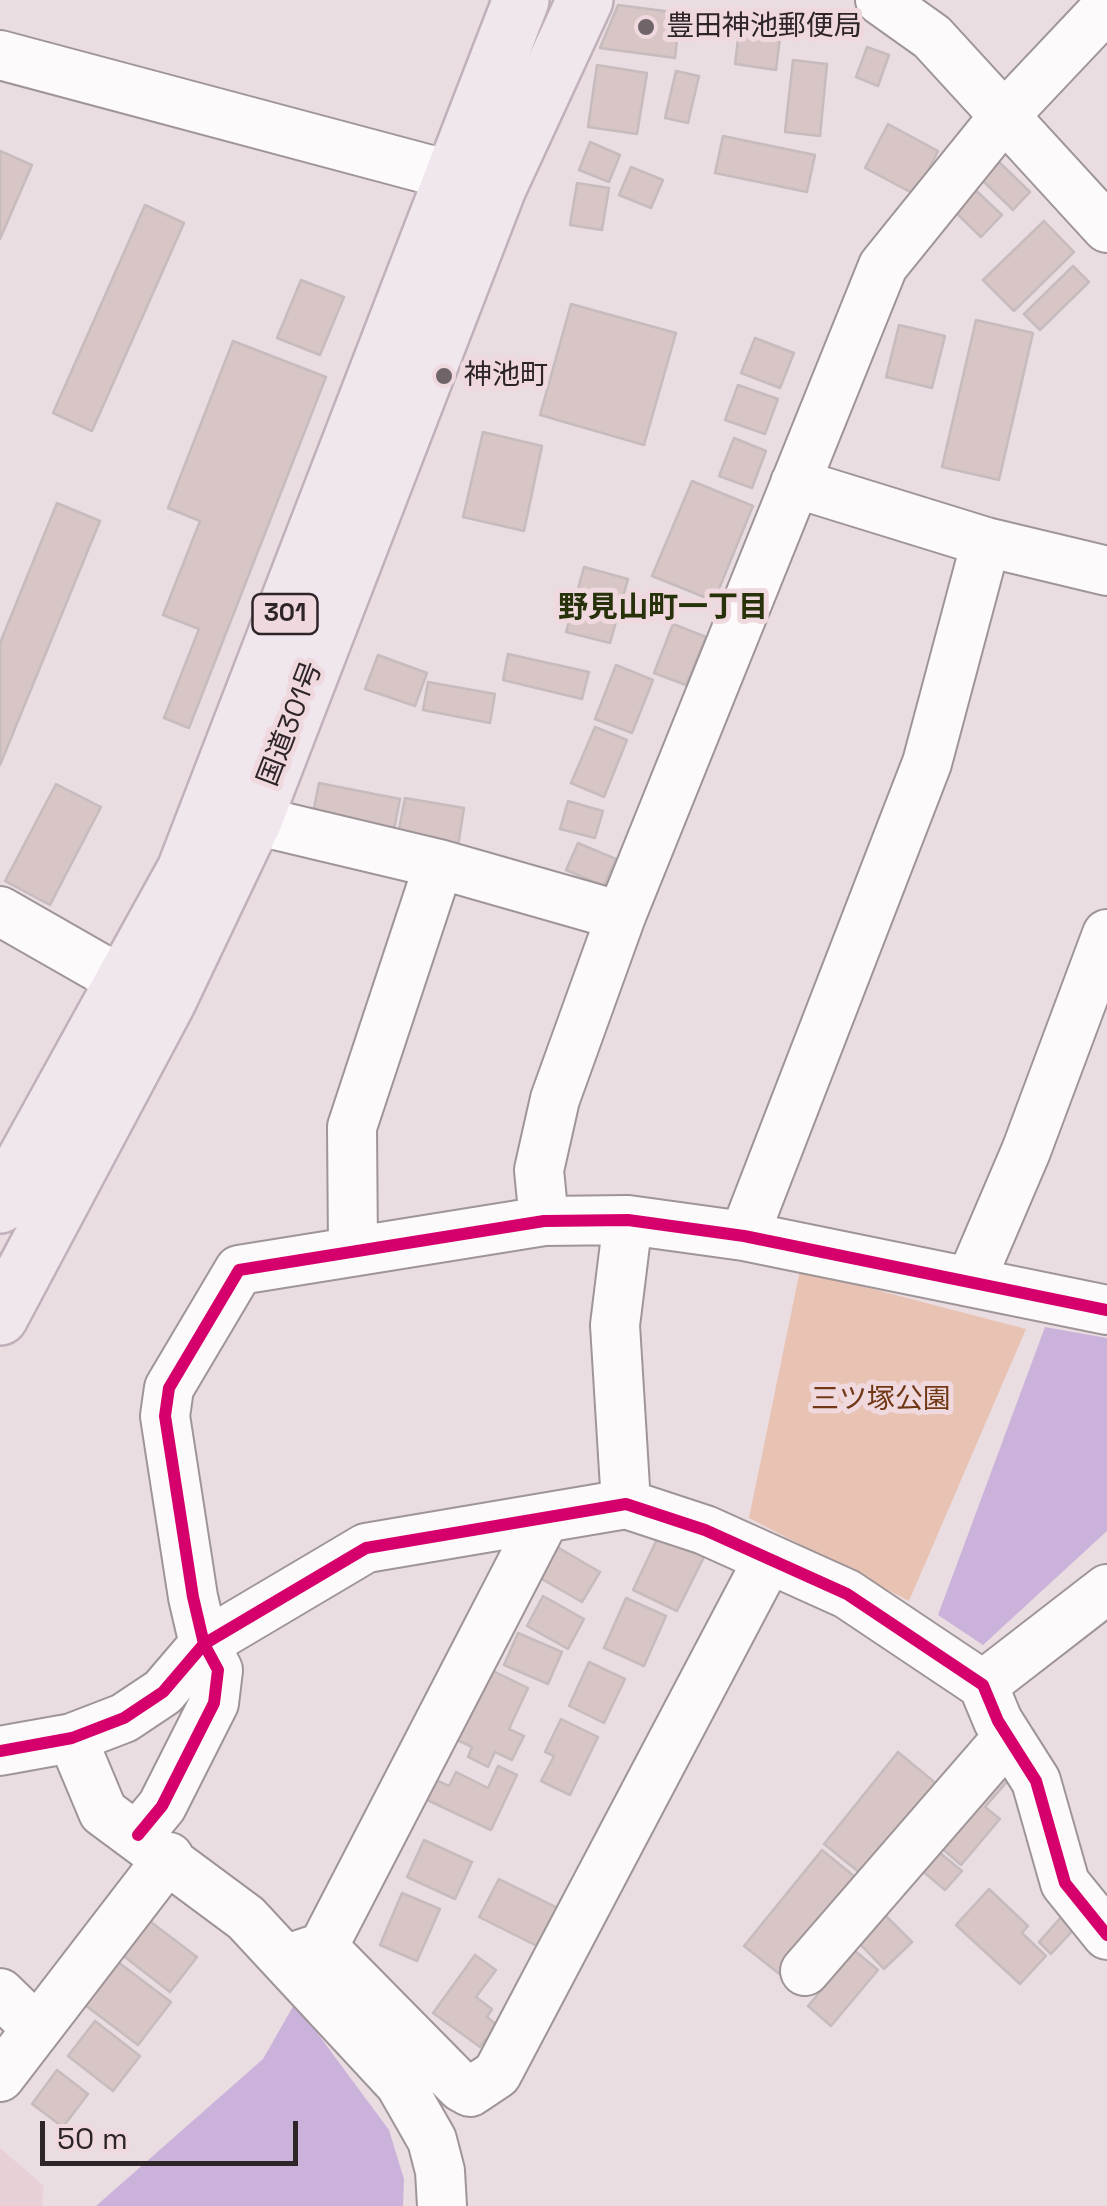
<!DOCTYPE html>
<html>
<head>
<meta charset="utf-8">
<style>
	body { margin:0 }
	#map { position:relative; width:1107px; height:2206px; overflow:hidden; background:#eadde1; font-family:"Space Grotesk",sans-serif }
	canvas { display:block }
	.scale { position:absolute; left:40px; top:2121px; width:258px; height:45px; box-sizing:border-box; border:5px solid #2d2527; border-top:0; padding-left:12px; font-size:30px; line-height:35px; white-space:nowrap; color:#2d2527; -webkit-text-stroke:8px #efd8de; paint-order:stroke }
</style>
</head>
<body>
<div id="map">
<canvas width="1107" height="2206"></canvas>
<div class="scale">50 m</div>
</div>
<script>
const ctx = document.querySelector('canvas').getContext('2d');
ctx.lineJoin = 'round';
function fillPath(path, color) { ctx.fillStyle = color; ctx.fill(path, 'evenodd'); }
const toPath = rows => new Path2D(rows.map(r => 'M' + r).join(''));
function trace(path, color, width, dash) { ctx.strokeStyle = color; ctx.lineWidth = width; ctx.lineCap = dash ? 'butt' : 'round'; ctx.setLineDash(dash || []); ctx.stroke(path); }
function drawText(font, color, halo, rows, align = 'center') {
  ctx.font = font + ' "Space Grotesk","Noto Sans JP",sans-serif'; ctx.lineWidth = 10; ctx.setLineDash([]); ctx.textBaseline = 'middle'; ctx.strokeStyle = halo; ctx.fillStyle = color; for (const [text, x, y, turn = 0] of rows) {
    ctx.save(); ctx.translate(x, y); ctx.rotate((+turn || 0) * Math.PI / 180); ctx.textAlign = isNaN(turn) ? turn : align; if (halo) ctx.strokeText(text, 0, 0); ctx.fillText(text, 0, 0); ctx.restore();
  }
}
fillPath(toPath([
	[0,2148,44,2186,42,2206,0,2206]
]), '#e7d0d6');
fillPath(toPath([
	[800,1270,1026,1329,909,1601,749,1518]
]), '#e8c2b3');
fillPath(toPath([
	[1045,1327,1107,1338,1107,1531,983,1645,938,1615],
	[295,2003,389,2130,404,2179,403,2206,96,2206,263,2059]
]), '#cbb2da');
const building = toPath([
	[618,5,680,13,675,58,600,48,618,5],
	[739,31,780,37,776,70,735,64,739,31],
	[867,47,889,55,878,86,856,77,867,47],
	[793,60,827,64,820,136,785,132,793,60],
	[597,65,647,73,637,134,588,127,597,65],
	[676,71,699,76,688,123,665,118,676,71],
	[888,124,938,151,916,195,865,168,888,124],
	[723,136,815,155,807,192,715,173,723,136],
	[590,142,620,155,609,182,579,170,590,142],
	[0,151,32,165,0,239,0,151],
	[998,161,1030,192,1013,210,981,179,998,161],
	[631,167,663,180,651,208,619,195,631,167],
	[577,183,609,188,602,230,570,225,577,183],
	[969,184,1002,215,981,237,949,206,969,184],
	[145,205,184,223,92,431,53,413,145,205],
	[1044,221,1074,252,1014,311,983,280,1044,221],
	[1073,266,1089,282,1040,330,1024,314,1073,266],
	[301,280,344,297,320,355,277,338,301,280],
	[571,304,676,333,644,445,540,415,571,304],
	[976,320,1033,333,999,480,942,467,976,320],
	[899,325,945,336,932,388,886,377,899,325],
	[755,338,794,353,780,388,741,373,755,338],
	[233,341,326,377,189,728,164,718,199,629,163,615,200,521,168,508,233,341],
	[738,385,778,399,765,434,725,420,738,385],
	[483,432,542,446,524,531,463,517,483,432],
	[734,438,766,451,752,488,719,476,734,438],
	[692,481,753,506,714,601,652,576,692,481],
	[57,503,100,521,0,765,0,643,57,503],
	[584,567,628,579,610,643,566,632,584,567],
	[673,624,706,637,686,685,654,673,673,624],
	[508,654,589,672,582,699,503,680,508,654],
	[378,655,427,673,415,706,365,689,378,655],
	[616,665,653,680,632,733,595,719,616,665],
	[428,682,495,694,490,723,423,710,428,682],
	[595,727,627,740,604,797,571,783,595,727],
	[319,783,400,799,394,829,313,813,319,783],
	[56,784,101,807,50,905,5,881,56,784],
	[405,798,464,808,458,846,398,835,405,798],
	[568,801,603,811,595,838,560,829,568,801],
	[578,843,616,859,604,886,566,870,578,843],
	[659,1535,704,1557,677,1611,633,1590,659,1535],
	[557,1547,600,1572,582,1602,540,1578,557,1547],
	[543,1596,584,1619,568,1649,527,1626,543,1596],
	[626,1598,666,1616,644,1666,604,1648,626,1598],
	[518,1633,562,1652,548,1684,504,1665,518,1633],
	[589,1662,625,1679,604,1723,569,1706,589,1662],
	[489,1669,528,1688,509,1729,524,1736,512,1760,495,1752,488,1767,468,1757,472,1747,455,1739,489,1669],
	[561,1719,598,1737,570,1795,541,1781,554,1756,545,1752,561,1719],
	[898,1752,939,1786,865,1877,824,1844,898,1752],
	[995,1759,1013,1775,985,1807,1000,1819,961,1865,929,1837,995,1759],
	[498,1766,517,1775,491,1830,425,1799,434,1779,449,1786,456,1772,488,1788,498,1766],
	[923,1839,962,1871,945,1890,907,1858,923,1839],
	[424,1840,472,1862,455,1899,407,1877,424,1840],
	[822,1850,860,1881,782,1976,744,1946,822,1850],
	[499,1879,564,1911,545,1950,479,1917,499,1879],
	[989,1889,1028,1926,1022,1933,1046,1956,1020,1984,956,1925,989,1889],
	[402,1893,440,1909,417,1961,380,1945,402,1893],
	[883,1913,912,1942,884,1969,856,1940,883,1913],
	[1062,1916,1075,1928,1051,1954,1039,1942,1062,1916],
	[147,1919,197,1957,170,1992,121,1954,147,1919],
	[855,1951,878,1970,831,2026,808,2006,855,1951],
	[475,1955,496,1970,476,1997,492,2009,487,2017,497,2025,480,2047,433,2013,475,1955],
	[118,1962,171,2002,138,2045,85,2005,118,1962],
	[95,2021,140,2056,113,2091,68,2056,95,2021],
	[57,2070,88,2094,63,2127,32,2104,57,2070]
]);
fillPath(building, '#d8c5c5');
trace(building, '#c6bbbd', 2.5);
const minor = toPath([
	[880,0,932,37,1107,228],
	[0,55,453,176],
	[795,483,986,542,1107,571],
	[254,820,439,864,621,916],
	[0,911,124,982],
	[544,1221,539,1170,555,1099,621,916,883,266,1005,115,1107,7],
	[744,1236,927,763,986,542],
	[353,1250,352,1127,439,864],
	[970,1282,1026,1151,1107,934],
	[626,1504,615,1325,628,1220],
	[983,1685,1107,1589],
	[72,1738,103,1812,246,1918,400,2084,432,2140,440,2171,442,2206],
	[0,1751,72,1738,124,1718,163,1692,204,1644,366,1548,626,1504,705,1530,847,1594,983,1685,998,1721,1036,1781,1065,1883,1107,1935],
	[138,1835,162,1806,214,1703,218,1670,204,1644,193,1597,165,1416,169,1388,239,1270,544,1221,628,1220,744,1236,1107,1310],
	[323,1947,461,2087,470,2092,497,2074,768,1560],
	[296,1956,323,1947,544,1520],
	[805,1971,1008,1737],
	[0,1993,36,2028],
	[0,2077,169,1857]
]);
const highway = toPath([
	[0,1205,185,870,521,0],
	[0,1317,168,1001,254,820,498,188,585,0]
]);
trace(minor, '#9f9598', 52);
trace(highway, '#c0b0ba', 60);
trace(minor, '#fcfafa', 48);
trace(highway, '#f0e6ed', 55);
trace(toPath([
	[0,1751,72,1738,124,1718,163,1692,204,1644,366,1548,626,1504,705,1530,847,1594,983,1685,998,1721,1036,1781,1065,1883,1107,1935],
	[138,1835,162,1806,214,1703,218,1670,204,1644,193,1597,165,1416,169,1388,239,1270,544,1221,628,1220,744,1236,1107,1310]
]), '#d6006c', 12);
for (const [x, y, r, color] of [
	[646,27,10,"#6f6568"],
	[444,376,10,"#6f6568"]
]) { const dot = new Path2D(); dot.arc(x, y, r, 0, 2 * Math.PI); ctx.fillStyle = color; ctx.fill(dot); trace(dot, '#efd8de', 4); }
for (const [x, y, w] of [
	[285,614,65]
]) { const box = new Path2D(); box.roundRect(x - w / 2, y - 20, w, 40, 8); ctx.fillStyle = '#efd8de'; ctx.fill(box); trace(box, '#2d2527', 2.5); }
drawText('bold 25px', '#2d2527', null, [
	["301",285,614]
]);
drawText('28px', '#2d2527', '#efd8de', [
	["豊田神池郵便局",666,27],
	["神池町",464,376]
], 'left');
drawText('28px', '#2d2527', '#efd8de', [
	["国道301号",291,724,-69]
]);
drawText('28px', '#713816', '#efd8de', [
	["三ツ塚公園",881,1400]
]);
drawText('bold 30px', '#27310a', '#efd8de', [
	["野見山町一丁目",663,609]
]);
</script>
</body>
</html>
